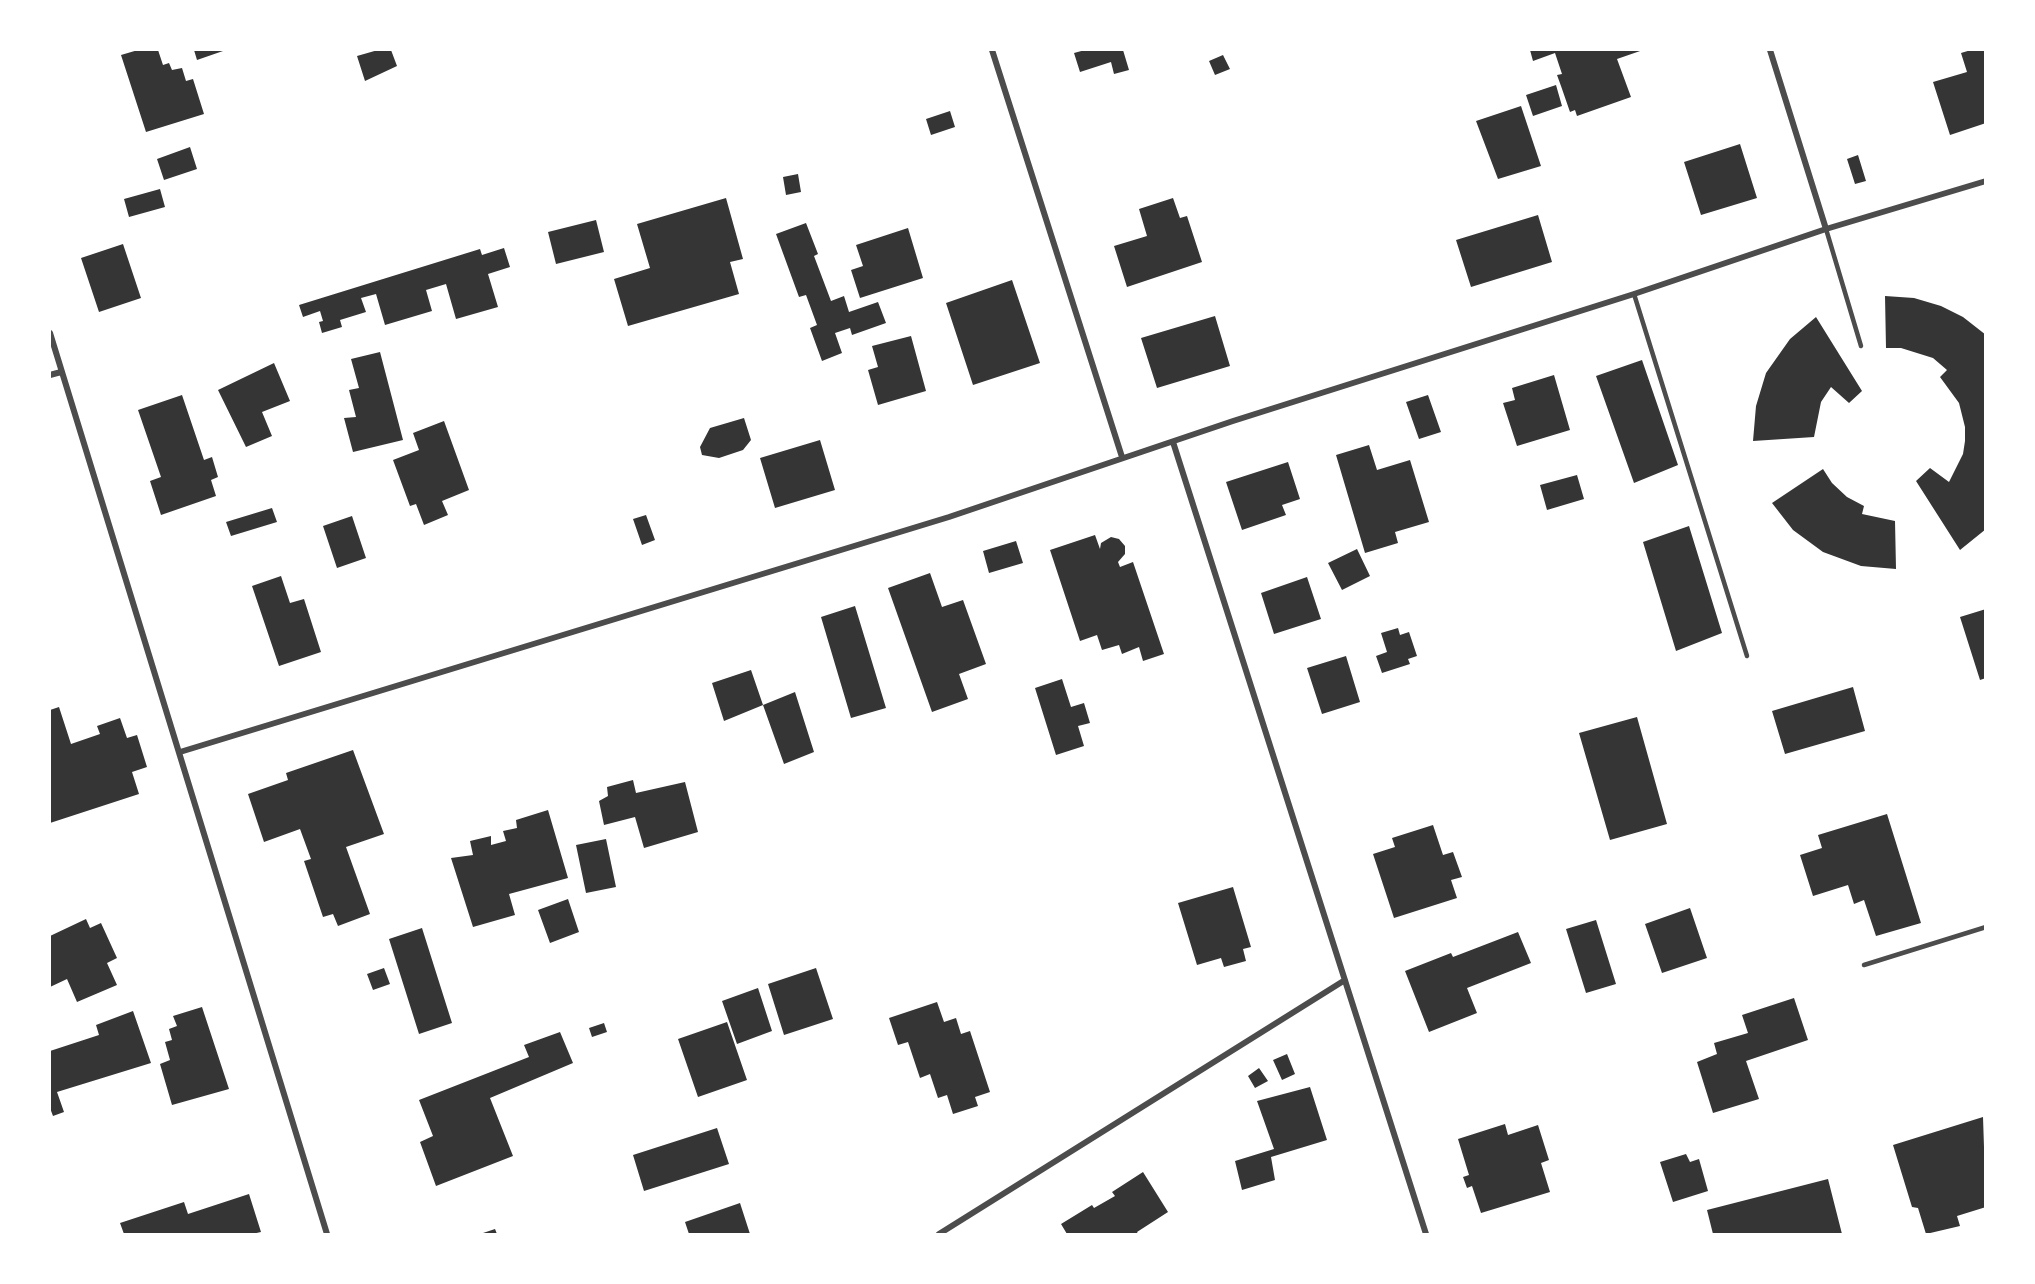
<!DOCTYPE html>
<html>
<head>
<meta charset="utf-8">
<style>
	body { margin:0 }
	#map { position:relative; width:2035px; height:1284px; overflow:hidden; background:#fff; font-family:Signika,sans-serif }
	canvas { display:block }
	.frame { position:absolute; inset:0; border:51px solid #fff; pointer-events:none }
</style>
</head>
<body>
<div id="map">
<canvas width="2035" height="1284"></canvas>
<div class="frame"></div>
</div>
<script>
const ctx = document.querySelector('canvas').getContext('2d');
ctx.lineJoin = 'round';
function fillPath(path, color) { ctx.fillStyle = color; ctx.fill(path, 'evenodd'); }
const toPath = rows => new Path2D(rows.map(r => 'M' + r).join(''));
function trace(path, color, width, dash) { ctx.strokeStyle = color; ctx.lineWidth = width; ctx.lineCap = dash ? 'butt' : 'round'; ctx.setLineDash(dash || []); ctx.stroke(path); }
fillPath(toPath([
	[138,50,158,50,163,65,169,63,172,70,182,68,186,81,193,79,204,114,146,132,121,55],
	[194,50,222,50,223,51,197,60],
	[378,50,391,50,397,66,365,81,357,56],
	[1085,50,1123,50,1129,70,1114,74,1111,62,1080,72,1074,53],
	[1530,50,1643,50,1617,59,1631,97,1577,116,1575,110,1570,112,1561,86,1557,75,1562,74,1555,53,1533,61],
	[1971,50,1986,50,1986,123,1950,135,1933,82,1967,72,1961,53],
	[1223,55,1230,69,1215,75,1209,61],
	[1556,85,1562,106,1533,116,1526,95],
	[1521,106,1541,166,1498,179,1476,121],
	[950,111,955,127,931,135,926,119],
	[1740,144,1757,198,1701,215,1684,162],
	[190,147,197,169,164,180,157,159],
	[1858,155,1866,181,1855,184,1847,159],
	[798,174,801,192,786,195,783,177],
	[160,189,165,207,129,217,124,199],
	[726,198,743,259,730,262,739,294,628,326,614,279,650,268,637,224],
	[1173,198,1180,218,1187,216,1202,262,1127,287,1114,246,1147,236,1139,209],
	[1538,215,1552,262,1471,287,1456,240],
	[596,220,604,252,556,264,548,232],
	[806,223,818,254,814,256,831,301,844,296,849,312,878,302,886,323,852,335,850,328,835,333,842,353,822,361,810,328,817,325,806,295,799,297,776,234],
	[908,228,923,278,860,298,851,270,863,266,856,245],
	[123,244,141,298,99,312,81,258],
	[504,248,510,267,488,274,498,307,456,319,446,284,426,290,432,311,385,325,376,294,361,298,366,312,340,320,342,327,322,333,319,322,323,321,320,311,303,317,299,305,480,249,482,255],
	[1012,280,1040,363,973,385,946,303],
	[1885,296,1914,298,1941,306,1963,317,1986,335,1986,529,1960,550,1916,481,1930,468,1949,482,1963,454,1965,441,1965,427,1959,403,1940,377,1947,370,1933,358,1901,348,1886,348],
	[1215,316,1230,366,1157,388,1141,338],
	[1816,317,1862,391,1849,403,1831,387,1821,402,1814,437,1753,441,1756,406,1766,373,1790,339],
	[911,336,926,391,878,405,868,370,878,367,872,346],
	[380,352,403,440,353,452,344,418,356,417,349,390,359,388,351,359],
	[1642,360,1678,465,1634,483,1596,376],
	[274,363,290,401,262,412,272,436,246,447,218,390],
	[1554,375,1570,430,1517,446,1503,403,1515,400,1512,388],
	[182,395,204,460,212,457,218,477,211,480,216,496,161,515,150,481,161,477,138,410],
	[1428,395,1441,432,1419,439,1406,402],
	[744,418,751,440,743,450,719,458,702,455,700,447,710,428],
	[444,421,469,490,442,501,448,515,424,525,416,504,410,506,393,460,419,450,413,433],
	[820,440,835,490,775,508,760,458],
	[1369,445,1377,470,1410,460,1429,522,1395,532,1398,543,1365,553,1336,455],
	[1288,462,1300,499,1282,505,1286,515,1242,530,1226,482],
	[1823,469,1832,483,1847,497,1864,506,1862,514,1895,521,1896,569,1861,566,1823,552,1793,530,1772,503],
	[1577,475,1584,499,1547,510,1540,485],
	[272,508,277,522,231,536,226,522],
	[646,515,655,540,642,545,633,519],
	[352,516,366,558,337,568,323,526],
	[1689,526,1722,633,1676,651,1643,542],
	[1095,535,1100,549,1101,543,1111,537,1119,539,1125,546,1125,554,1118,562,1120,567,1133,562,1164,654,1143,661,1139,647,1122,654,1119,645,1102,650,1097,635,1080,641,1050,550],
	[1016,541,1023,563,989,573,983,551],
	[1357,549,1370,576,1342,590,1328,563],
	[930,573,942,607,963,600,986,664,959,674,968,699,932,712,888,588],
	[281,576,290,603,304,599,321,652,279,666,252,586],
	[1307,577,1321,619,1274,634,1261,593],
	[855,606,886,708,851,718,821,617],
	[1986,609,1986,678,1980,680,1960,617],
	[1398,628,1400,635,1409,632,1417,656,1408,659,1410,664,1382,673,1376,656,1387,652,1381,633],
	[1346,656,1360,702,1322,714,1307,668],
	[751,670,763,705,724,721,712,683],
	[1062,679,1071,707,1084,703,1090,723,1078,726,1084,746,1056,755,1035,688],
	[1853,687,1865,731,1785,754,1772,711],
	[795,692,814,752,784,764,763,705],
	[59,707,71,744,100,734,97,726,120,718,127,738,137,735,147,767,132,772,139,794,50,823,50,710],
	[1637,717,1667,824,1610,840,1579,733],
	[353,750,384,834,346,847,370,914,338,926,333,914,323,917,304,861,311,859,300,829,264,842,248,794,288,780,286,773],
	[633,780,636,793,685,782,698,832,644,848,635,817,604,825,599,801,608,796,607,787],
	[548,810,568,878,509,894,515,915,473,927,451,858,473,855,470,841,491,836,491,845,506,841,503,831,517,828,516,820],
	[1887,814,1921,923,1876,936,1864,900,1854,904,1848,885,1813,896,1800,855,1822,848,1818,835],
	[1433,825,1443,855,1453,852,1462,877,1451,880,1457,898,1394,918,1373,854,1395,847,1392,838],
	[606,839,616,887,586,893,576,845],
	[1233,887,1251,947,1243,949,1246,961,1224,967,1221,958,1197,965,1178,903],
	[568,899,579,932,550,943,538,910],
	[1690,908,1707,958,1662,973,1645,924],
	[86,919,90,928,101,923,117,958,107,963,117,985,77,1002,67,979,50,987,50,936],
	[1596,920,1616,984,1586,993,1566,929],
	[422,928,452,1023,419,1034,389,939],
	[1518,932,1531,963,1467,988,1477,1013,1429,1032,1405,971,1451,953,1453,957],
	[384,968,390,984,373,990,367,974],
	[816,968,833,1019,784,1035,768,984],
	[758,988,772,1031,737,1044,722,1001],
	[1794,998,1808,1040,1746,1061,1759,1099,1713,1113,1697,1062,1717,1054,1714,1043,1748,1033,1742,1015],
	[937,1002,944,1022,956,1018,961,1034,970,1031,990,1092,975,1097,978,1106,953,1114,947,1095,938,1098,930,1074,920,1078,908,1042,898,1045,889,1018],
	[202,1007,229,1089,172,1105,160,1064,170,1060,165,1042,172,1040,169,1029,177,1026,173,1016],
	[133,1011,151,1063,57,1092,64,1112,53,1116,50,1108,50,1051,99,1035,96,1025],
	[727,1022,747,1080,698,1097,678,1039],
	[604,1023,607,1032,592,1037,589,1028],
	[560,1032,573,1063,490,1098,513,1156,436,1186,420,1142,433,1136,419,1100,529,1057,524,1045],
	[1287,1054,1295,1074,1282,1080,1273,1060],
	[1259,1068,1268,1081,1255,1088,1248,1076],
	[1310,1087,1327,1140,1271,1157,1275,1180,1242,1190,1235,1161,1274,1149,1257,1101],
	[1983,1117,1986,1207,1957,1216,1960,1226,1926,1234,1918,1208,1912,1207,1893,1145],
	[1505,1124,1508,1135,1538,1125,1549,1160,1541,1163,1550,1192,1481,1213,1472,1186,1467,1188,1463,1177,1469,1175,1458,1139],
	[717,1128,729,1164,644,1191,633,1155],
	[1686,1154,1690,1162,1699,1159,1708,1191,1673,1202,1660,1162],
	[1143,1172,1168,1212,1137,1232,1138,1234,1067,1234,1061,1224,1092,1205,1094,1208,1115,1196,1112,1192],
	[1828,1179,1842,1234,1713,1234,1707,1210],
	[249,1194,261,1232,252,1234,124,1234,120,1223,184,1202,188,1214],
	[740,1203,750,1234,689,1234,685,1222],
	[495,1229,497,1234,480,1234]
]), '#353535');
trace(toPath([
	[1826,229,1861,346],
	[1634,294,1747,656],
	[1864,965,1986,927]
]), '#4c4c4c', 4.5);
trace(toPath([
	[992,50,1122,457],
	[1770,50,1826,229],
	[50,333,327,1234],
	[50,375,61,372],
	[1173,442,1426,1234],
	[180,752,949,517,1233,421,1634,294,1826,229,1986,181],
	[939,1234,1345,980]
]), '#4c4c4c', 6);
</script>
</body>
</html>
